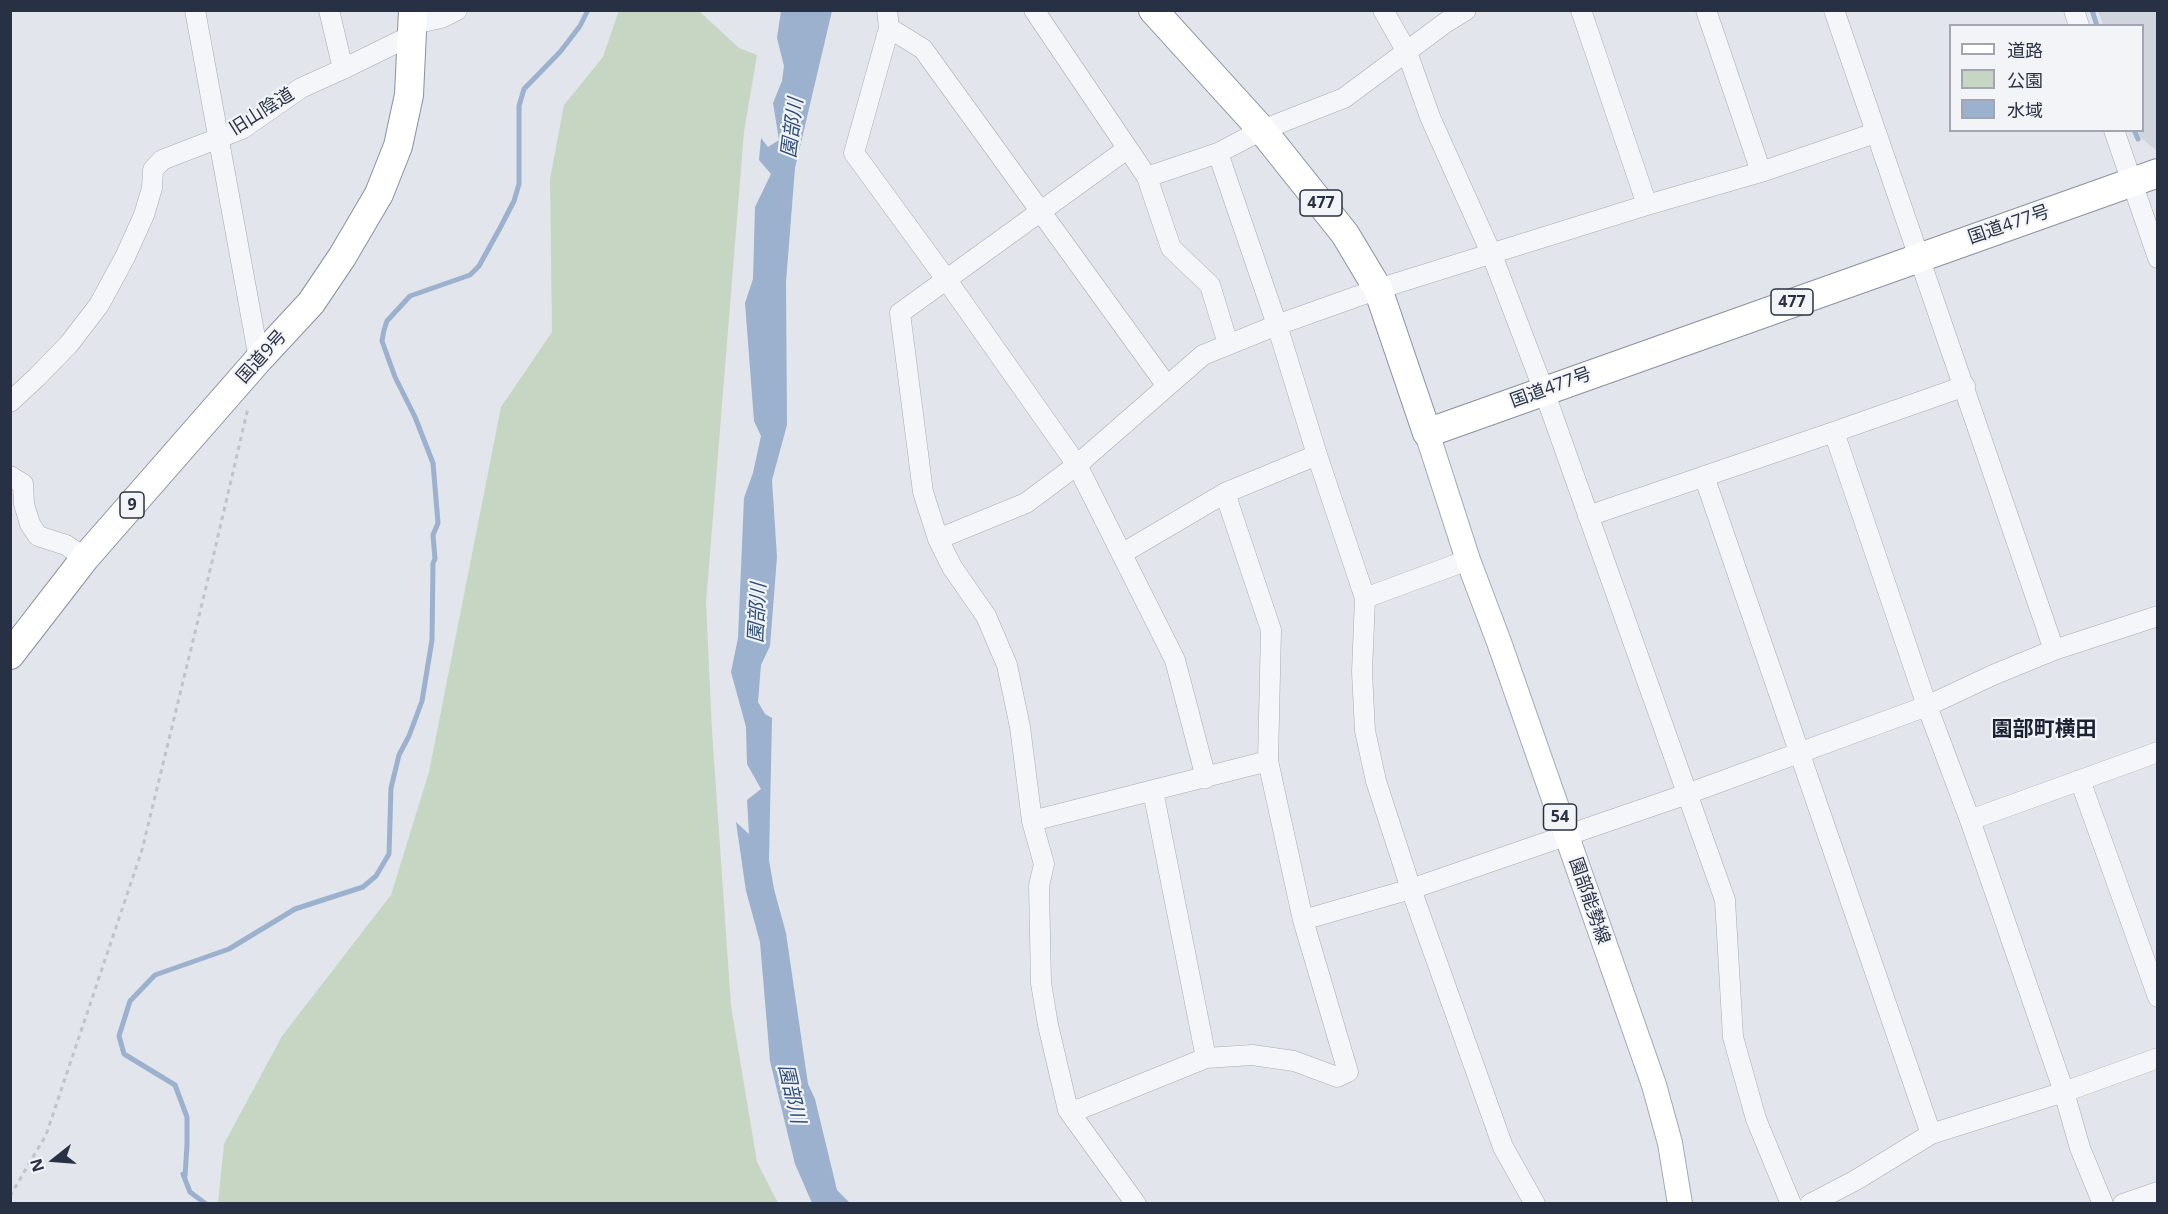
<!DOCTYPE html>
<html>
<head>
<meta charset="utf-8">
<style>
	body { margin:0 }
	#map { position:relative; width:2168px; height:1214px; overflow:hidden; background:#e2e5eb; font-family:"Open Sans","Noto Sans JP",sans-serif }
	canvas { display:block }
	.frame { position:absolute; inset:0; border:12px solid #283144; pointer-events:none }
	.legend { position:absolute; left:1949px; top:24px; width:195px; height:108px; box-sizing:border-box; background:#f2f4f8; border:2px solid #a1a6b0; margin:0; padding:8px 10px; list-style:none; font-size:18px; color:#283144 }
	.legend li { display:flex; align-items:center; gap:12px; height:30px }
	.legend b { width:30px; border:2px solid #a1a6b0 }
	.north { position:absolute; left:24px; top:1130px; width:60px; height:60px; -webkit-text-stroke:4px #f2f4f8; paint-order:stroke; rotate:253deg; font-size:16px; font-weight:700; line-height:24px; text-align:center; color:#283144 }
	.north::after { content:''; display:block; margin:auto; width:21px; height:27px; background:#283144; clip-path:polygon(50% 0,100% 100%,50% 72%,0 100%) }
</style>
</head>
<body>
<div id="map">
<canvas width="2168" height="1214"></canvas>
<div class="frame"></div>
<ul class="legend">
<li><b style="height:8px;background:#fff"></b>道路</li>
<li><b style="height:16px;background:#c6d6c2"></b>公園</li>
<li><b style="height:16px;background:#9bb1cd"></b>水域</li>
</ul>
<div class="north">N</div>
</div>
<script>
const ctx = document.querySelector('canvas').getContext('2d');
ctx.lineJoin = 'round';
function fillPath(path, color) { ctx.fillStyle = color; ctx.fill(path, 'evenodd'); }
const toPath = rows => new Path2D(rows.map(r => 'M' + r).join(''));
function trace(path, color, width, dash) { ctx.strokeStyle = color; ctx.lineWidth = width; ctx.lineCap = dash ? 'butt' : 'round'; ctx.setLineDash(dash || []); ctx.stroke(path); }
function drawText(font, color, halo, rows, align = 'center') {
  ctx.font = font + ' "Open Sans","Noto Sans JP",sans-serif'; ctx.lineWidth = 4.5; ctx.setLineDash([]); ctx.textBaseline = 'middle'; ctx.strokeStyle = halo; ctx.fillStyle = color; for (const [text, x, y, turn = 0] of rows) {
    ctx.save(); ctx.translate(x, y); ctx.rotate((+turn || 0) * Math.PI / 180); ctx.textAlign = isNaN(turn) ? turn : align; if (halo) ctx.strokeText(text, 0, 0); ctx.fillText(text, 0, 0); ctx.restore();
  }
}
fillPath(toPath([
	[2098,11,2157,11,2157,151,2140,137,2138,131,2142,130,2142,26,2103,25]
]), '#d0d4dd');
fillPath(toPath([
	[619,10,699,11,739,48,757,55,744,132,706,603,712,731,731,1006,757,1162,778,1203,218,1203,224,1144,282,1036,391,895,429,772,501,407,552,332,550,179,564,105,603,57]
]), '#c6d6c2');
fillPath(toPath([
	[781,11,832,11,795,168,786,282,787,425,772,480,777,557,770,646,761,665,758,702,765,714,772,718,769,860,774,889,786,933,808,1084,815,1099,837,1190,850,1203,812,1203,795,1164,770,1061,760,942,746,891,736,822,749,834,747,800,761,789,747,764,746,727,731,672,738,638,744,498,753,473,761,436,754,421,745,303,753,279,755,207,771,174,759,160,761,138,768,147,779,140,773,103,782,81,784,66,777,38]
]), '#9bb1cd');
trace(toPath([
	[2092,10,2097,26],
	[2134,130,2138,139],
	[206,1204,190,1192,183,1174,185,1176,187,1145,187,1117,175,1085,124,1054,119,1036,130,1001,155,975,229,949,295,909,363,887,376,876,389,854,391,788,399,755,409,736,422,701,432,640,433,563,435,559,433,535,438,523,433,463,415,417,395,377,382,341,384,330,387,321,410,296,470,275,479,266,500,228,514,201,519,184,519,106,524,89,560,52,580,26,588,10]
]), '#9bb1cd', 5);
const minor = toPath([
	[195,10,259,359],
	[329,10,343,69],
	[887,10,889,28,854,153,946,279,1077,465,1175,660,1206,778],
	[1034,10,1147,177,1171,248,1210,285,1228,344],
	[1383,10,1407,52,1430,117,1492,255,1544,391,1725,900,1733,1037,1756,1119,1791,1204],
	[1581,10,1647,205],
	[1706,10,1761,172],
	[1834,10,2054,650],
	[2074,10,2079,26],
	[413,24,441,18,457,10],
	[889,28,923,49,1167,386],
	[2114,130,2158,258],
	[1127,149,900,313,923,492,938,539,952,567,986,616,1007,665,1020,727,1032,821,1044,864,1039,886,1041,983,1048,1025,1068,1110,1136,1204],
	[1218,153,1277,325,1317,455,1365,598,1362,672,1365,731,1376,781,1411,889,1503,1147,1535,1204],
	[1147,177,1218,153,1262,130,1344,98,1445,23,1466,10],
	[10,402,37,377,69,344,99,305,125,257,144,215,152,188,153,170,162,160,242,129,301,88,343,69,400,41,412,37],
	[1834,432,1927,706,1970,820,2064,1092,2080,1148,2103,1204],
	[10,476,23,484,24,504,30,524,38,536,66,545,85,558],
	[1704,476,1931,1134],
	[1588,516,1834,432,1965,386],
	[938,539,1026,503,1077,465,1203,355,1277,325,1378,289,1647,205,1761,172,1875,133],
	[1123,553,1225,493,1317,455],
	[1365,598,1468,560],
	[2080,780,2158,997],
	[1153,791,1206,1058],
	[1970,820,2158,752],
	[1032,821,1268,761],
	[1303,920,1411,889,1687,794,1927,706,1993,675,2054,650,2158,616],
	[1068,1110,1080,1109,1206,1058,1252,1055,1294,1061,1337,1077,1348,1072,1303,920,1268,761,1271,630,1225,493],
	[1810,1204,1856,1180,1931,1134,2064,1092,2158,1058],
	[2123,1204,2158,1192]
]);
const major = toPath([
	[1427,433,1468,560,1499,642,1654,1085,1670,1143,1680,1204]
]);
const highway = toPath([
	[1153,10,1262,130,1345,234,1378,289,1427,433,2158,173],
	[10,655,85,558,259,359,311,303,342,257,379,194,398,146,409,95,413,10]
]);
trace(minor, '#a6abb6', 21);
trace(major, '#a0a9b8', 26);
trace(highway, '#8891a3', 30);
trace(toPath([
	[10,1196,46,1135,142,850,207,583,248,408]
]), '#c0c3ca', 3, [4.5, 4.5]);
trace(minor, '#f5f6f9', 20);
trace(major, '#fff', 24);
trace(highway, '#fff', 28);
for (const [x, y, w] of [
	[1321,203,42],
	[1792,302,42],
	[132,505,24],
	[1560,817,33]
]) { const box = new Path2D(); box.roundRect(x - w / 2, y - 13, w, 26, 4.5); ctx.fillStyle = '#f2f4f8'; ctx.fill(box); trace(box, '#283144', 1.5); }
drawText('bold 16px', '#283144', null, [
	["477",1321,203],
	["477",1792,302],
	["9",132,505],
	["54",1560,817]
]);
drawText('18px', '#283144', '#f2f4f8', [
	["旧山陰道",262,112,-32],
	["国道477号",2009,225,-19],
	["国道9号",262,357,-48],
	["国道477号",1551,388,-20],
	["園部能勢線",1589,901,71]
]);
drawText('italic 20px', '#2f4e7b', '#f2f4f8', [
	["園部川",793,128,-83],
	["園部川",758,613,-87],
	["園部川",791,1094,77]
]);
drawText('bold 21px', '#1b2235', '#f2f4f8', [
	["園部町横田",2044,730]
]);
</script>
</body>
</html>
